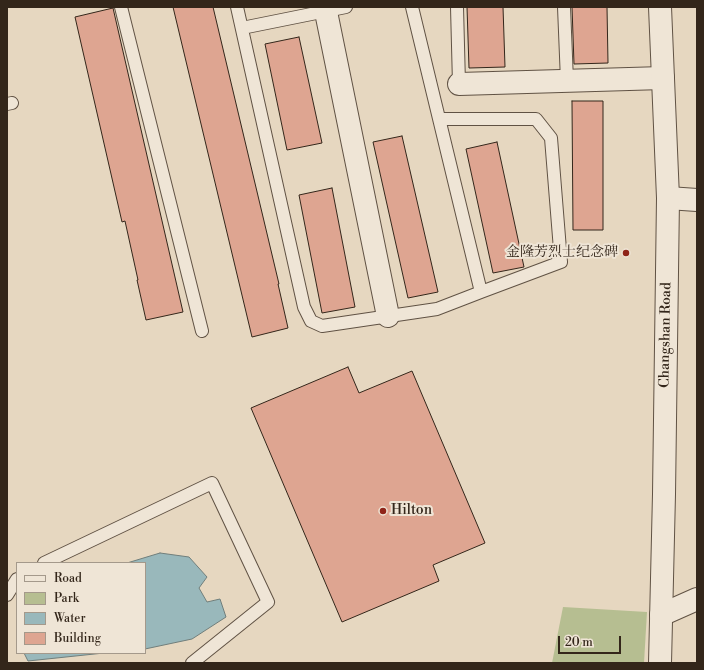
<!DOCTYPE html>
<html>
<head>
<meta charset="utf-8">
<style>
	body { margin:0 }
	#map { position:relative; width:704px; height:670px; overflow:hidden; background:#e6d7c0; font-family:"Libre Bodoni",serif }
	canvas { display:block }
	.frame { position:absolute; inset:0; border:8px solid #33261a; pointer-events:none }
	.legend { position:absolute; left:16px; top:562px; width:130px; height:92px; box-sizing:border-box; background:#efe5d6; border:1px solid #a4998b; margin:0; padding:5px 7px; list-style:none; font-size:12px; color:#33261a }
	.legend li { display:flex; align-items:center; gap:8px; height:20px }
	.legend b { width:20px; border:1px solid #a4998b }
	.scale { position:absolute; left:558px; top:636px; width:63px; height:18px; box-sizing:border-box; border:2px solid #33261a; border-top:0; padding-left:5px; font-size:12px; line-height:14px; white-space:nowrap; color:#33261a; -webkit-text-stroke:3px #efe5d6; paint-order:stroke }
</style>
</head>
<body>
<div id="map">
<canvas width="704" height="670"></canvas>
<div class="frame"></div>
<ul class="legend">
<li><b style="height:5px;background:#efe5d6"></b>Road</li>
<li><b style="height:11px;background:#b6be91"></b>Park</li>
<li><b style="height:11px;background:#99b8bb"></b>Water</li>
<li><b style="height:11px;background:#dea591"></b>Building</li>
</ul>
<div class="scale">20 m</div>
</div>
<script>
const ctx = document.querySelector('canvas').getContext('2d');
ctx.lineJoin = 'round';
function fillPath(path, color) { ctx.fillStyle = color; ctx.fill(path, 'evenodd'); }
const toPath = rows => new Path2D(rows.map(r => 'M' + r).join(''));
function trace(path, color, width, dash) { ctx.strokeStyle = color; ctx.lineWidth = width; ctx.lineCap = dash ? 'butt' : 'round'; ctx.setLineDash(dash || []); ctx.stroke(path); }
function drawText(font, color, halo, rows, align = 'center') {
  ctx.font = font + ' "Libre Bodoni","Noto Serif SC",serif'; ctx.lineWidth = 4; ctx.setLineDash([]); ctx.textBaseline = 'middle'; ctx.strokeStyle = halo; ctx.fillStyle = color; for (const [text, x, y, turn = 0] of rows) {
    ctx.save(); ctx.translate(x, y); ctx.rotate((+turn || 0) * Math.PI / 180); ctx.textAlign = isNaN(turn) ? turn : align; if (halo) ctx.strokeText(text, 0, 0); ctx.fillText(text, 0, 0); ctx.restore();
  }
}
fillPath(toPath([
	[563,607,647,612,644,663,552,663]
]), '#b6be91');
const water = toPath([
	[160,553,189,557,207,577,199,588,207,602,220,599,226,617,192,639,145,649,145,563,127,563,160,553],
	[24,653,104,653,28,661,24,653]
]);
fillPath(water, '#99b8bb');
trace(water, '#707e7b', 1);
const building = toPath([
	[173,7,213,7,279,284,278,284,288,328,252,337,173,7],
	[467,7,503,7,505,67,469,68,467,7],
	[572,7,607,7,608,63,574,64,572,7],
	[113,8,183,312,146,320,137,280,138,280,125,221,122,222,75,17,113,8],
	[299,37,322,143,287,150,265,44,299,37],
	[572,101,603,101,603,230,573,230,572,101],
	[402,136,438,292,408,298,373,142,402,136],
	[497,142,524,267,493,273,466,149,497,142],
	[332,188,355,307,322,313,299,195,332,188],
	[348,367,359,393,412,371,485,543,433,565,439,581,342,622,251,408,348,367]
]);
fillPath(building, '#dea591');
trace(building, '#33261a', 1);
const service = toPath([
	[121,7,202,331],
	[237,7,304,307,311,321,322,326,437,309,481,292,412,7],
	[457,7,459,84],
	[564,7,567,81],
	[242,28,346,7],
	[7,104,12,103],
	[439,119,536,119,551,138,561,262,481,292],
	[44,563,212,483,268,602,192,663],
	[7,595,17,579]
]);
const minor = toPath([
	[325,7,388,316],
	[459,84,663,78],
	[668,198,697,200],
	[661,615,697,599]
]);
const tertiary = toPath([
	[660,7,668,198,664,494,660,663]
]);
trace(service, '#605244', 14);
trace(minor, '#605244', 24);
trace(tertiary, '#605244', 24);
trace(service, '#efe5d6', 12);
trace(minor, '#efe5d6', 22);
trace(tertiary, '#efe5d6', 22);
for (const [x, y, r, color] of [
	[626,253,4,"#8f2418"],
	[383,511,4,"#8f2418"]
]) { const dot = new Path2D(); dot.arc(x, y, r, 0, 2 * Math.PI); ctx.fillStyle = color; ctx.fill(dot); trace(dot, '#efe5d6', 1.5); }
drawText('14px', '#33261a', '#efe5d6', [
	["金隆芳烈士纪念碑",618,253],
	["Hilton",391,511,"left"]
], 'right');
drawText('14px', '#33261a', '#efe5d6', [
	["Changshan Road",666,335,-89]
]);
</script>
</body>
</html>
